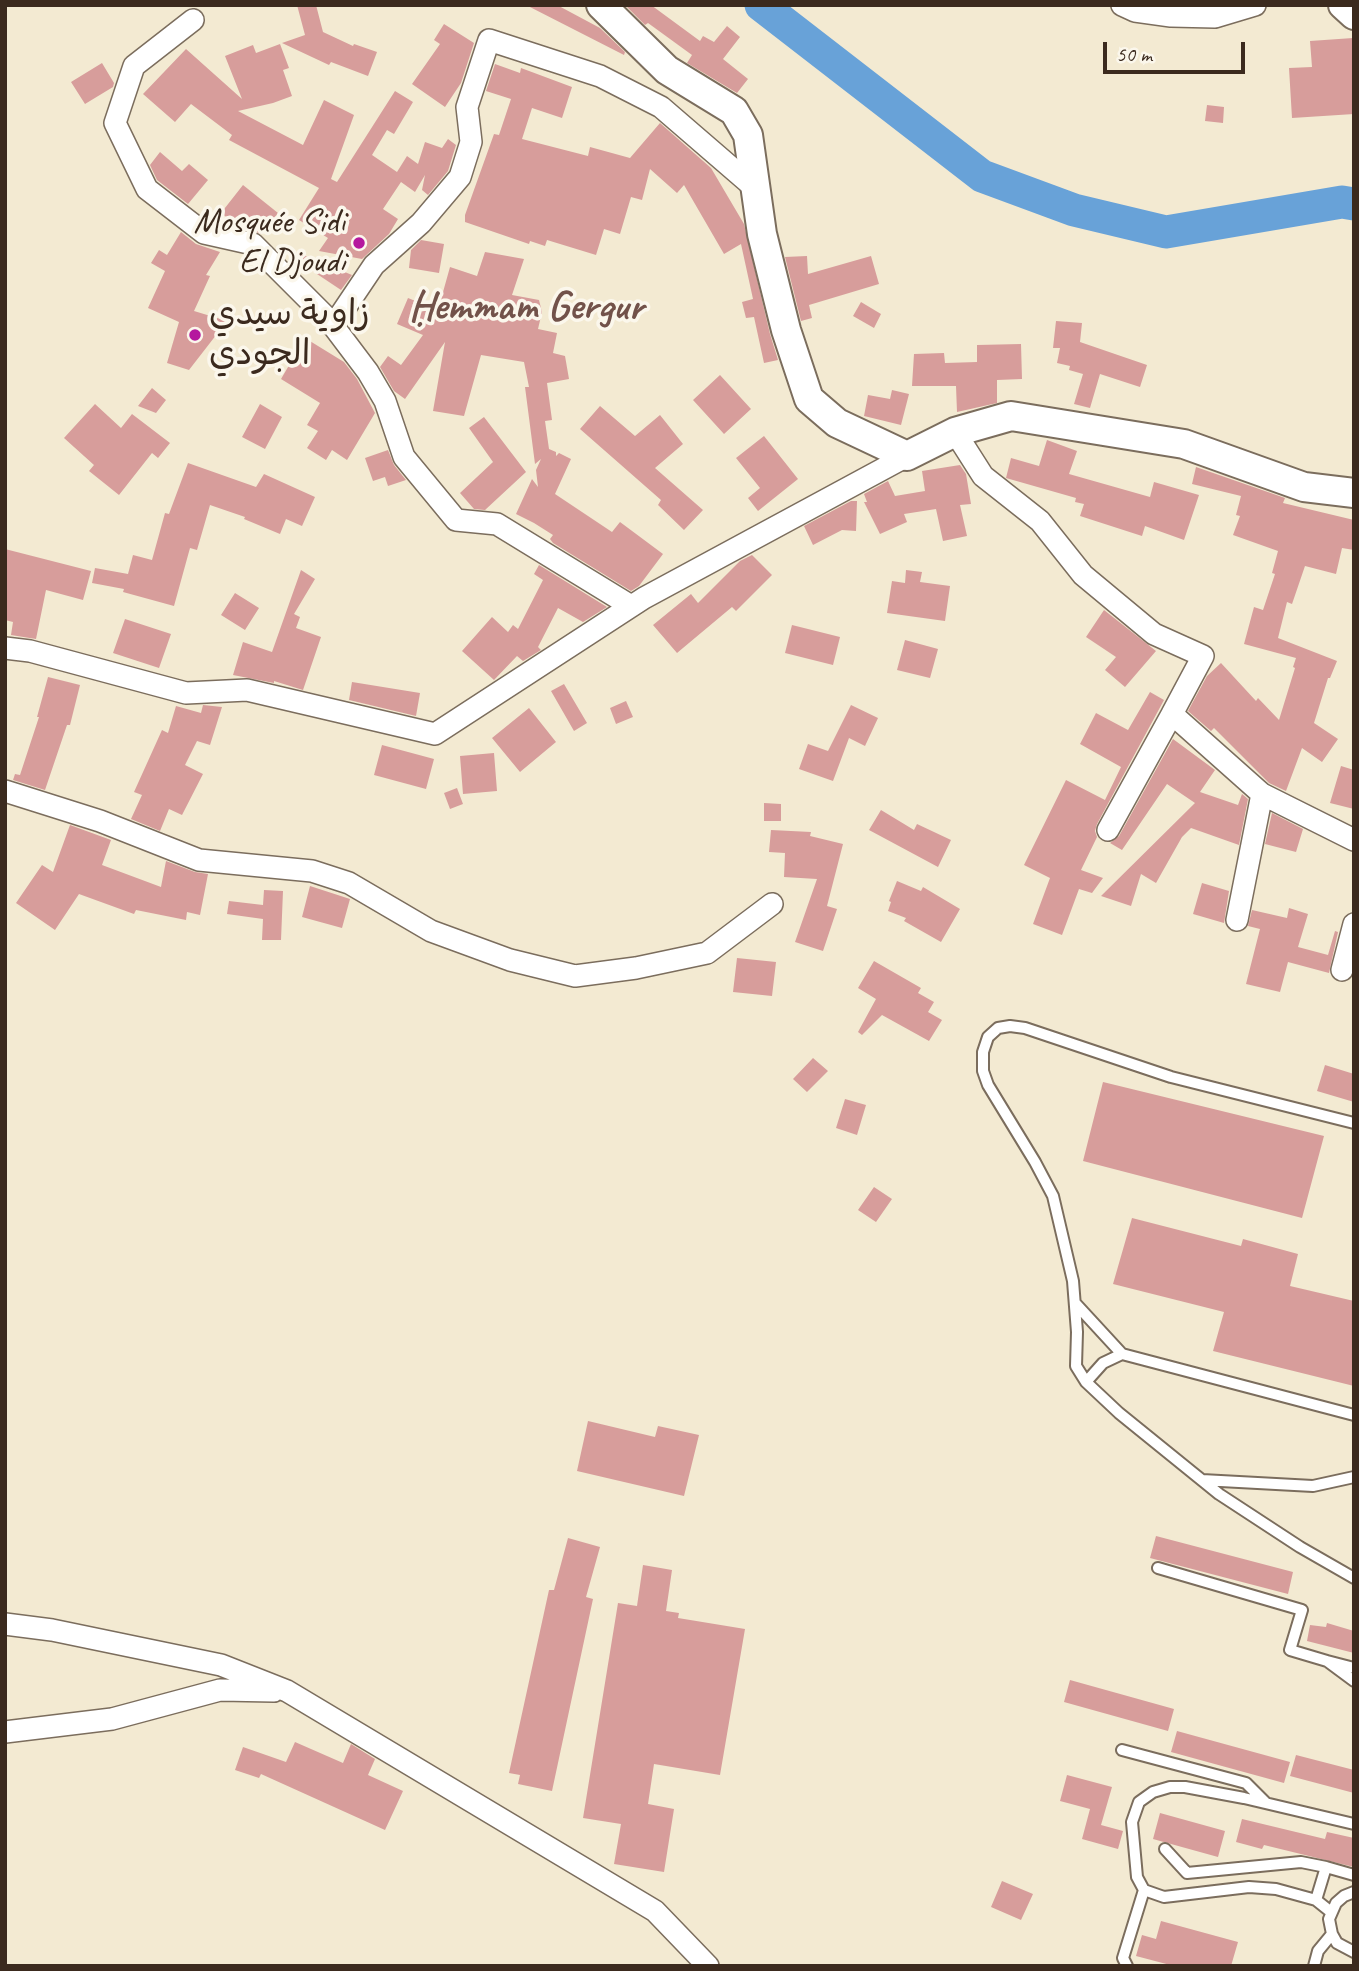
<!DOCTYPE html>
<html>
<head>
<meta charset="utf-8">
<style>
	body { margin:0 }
	#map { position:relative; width:1359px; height:1971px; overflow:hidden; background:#f3ead2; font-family:Caveat,sans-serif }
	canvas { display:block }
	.frame { position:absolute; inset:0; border:7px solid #3b2a1e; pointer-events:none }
	.scale { position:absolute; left:1103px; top:42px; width:142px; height:32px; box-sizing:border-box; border:4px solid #3b2a1e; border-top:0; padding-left:9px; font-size:21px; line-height:24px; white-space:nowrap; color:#3b2a1e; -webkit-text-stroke:5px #fbf7ec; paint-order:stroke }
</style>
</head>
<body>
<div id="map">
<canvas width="1359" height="1971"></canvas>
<div class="frame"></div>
<div class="scale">50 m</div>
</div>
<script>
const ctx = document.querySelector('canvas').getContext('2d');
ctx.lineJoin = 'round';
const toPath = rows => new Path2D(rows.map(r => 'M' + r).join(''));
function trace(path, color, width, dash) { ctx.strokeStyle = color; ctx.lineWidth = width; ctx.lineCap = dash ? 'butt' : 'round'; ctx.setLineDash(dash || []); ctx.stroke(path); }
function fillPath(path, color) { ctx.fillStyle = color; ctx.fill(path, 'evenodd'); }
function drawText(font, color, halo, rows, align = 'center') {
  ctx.font = font + ' Caveat,"Playpen Sans Arabic",sans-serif'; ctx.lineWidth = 7; ctx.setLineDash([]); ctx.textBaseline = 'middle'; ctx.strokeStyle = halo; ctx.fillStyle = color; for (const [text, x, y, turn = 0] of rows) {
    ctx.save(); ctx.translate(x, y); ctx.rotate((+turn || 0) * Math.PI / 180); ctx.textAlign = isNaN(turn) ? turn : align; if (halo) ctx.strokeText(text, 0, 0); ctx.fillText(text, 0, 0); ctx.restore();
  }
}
trace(toPath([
	[761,5,982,176,1074,210,1166,232,1342,202,1354,204]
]), '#68a2d8', 33);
fillPath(toPath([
	[297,5,316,5,323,32,353,46,354,44,377,52,368,76,331,62,329,65,282,43,305,35],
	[526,5,557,5,600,28,625,52,624,55],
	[625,5,651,5,700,41,703,36,714,42,727,26,740,37,723,59,748,79,737,93,687,63,692,55,648,23,645,25],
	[444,24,474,43,461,83,445,107,412,84,440,44,434,40],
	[1353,38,1354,114,1292,118,1289,68,1312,67,1310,41],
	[280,44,289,68,283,70,292,96,273,103,238,111,303,145,324,100,354,115,331,179,337,182,395,91,413,102,394,134,387,130,372,155,397,172,407,156,418,164,425,142,442,148,448,139,456,145,448,171,428,195,422,190,425,175,415,192,401,182,383,209,398,219,389,234,362,259,319,251,328,238,299,220,319,188,229,140,232,135,191,104,175,122,143,94,186,49,242,99,225,56,253,45,256,53],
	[102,63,114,83,113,87,85,104,71,82],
	[495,64,520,73,521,68,572,87,562,118,532,108,522,139,588,156,590,147,630,158,660,123,711,168,744,224,770,334,778,360,764,363,754,317,746,318,742,302,753,299,741,244,724,254,684,185,677,193,650,169,642,200,631,197,620,234,604,229,596,255,547,240,545,246,530,241,529,244,465,222,465,215,494,134,499,135,511,99,486,91],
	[1207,105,1224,107,1223,123,1205,121],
	[160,152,182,171,189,164,208,180,188,204,157,180,150,165],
	[243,185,278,213,262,234,239,227,221,213],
	[181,232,196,244,220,252,206,275,210,276,194,311,227,321,189,370,167,363,179,322,148,308,165,271,151,263,159,250,167,255],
	[421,240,444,244,439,273,409,268,411,250],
	[296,252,352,275,341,290,293,258],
	[485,252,524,259,512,295,539,300,542,312,538,329,557,333,553,353,565,356,569,379,547,383,552,420,545,421,549,449,556,452,556,456,559,453,571,459,555,494,612,532,620,522,663,554,639,586,631,591,553,543,550,539,553,535,534,523,516,514,532,479,538,487,536,470,541,459,535,464,525,387,529,387,524,362,481,355,464,416,433,411,445,342,405,399,394,391,380,367,388,356,401,365,423,335,397,324,408,298,438,310,450,267,477,276],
	[807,256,808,274,871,256,879,284,809,305,812,318,801,321,785,257],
	[861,302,881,314,874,328,853,316],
	[1056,321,1082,323,1080,342,1147,365,1140,387,1100,374,1090,408,1074,404,1083,374,1069,370,1070,366,1057,363,1060,348,1053,348],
	[305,338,344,362,357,379,375,413,347,460,332,450,326,460,307,448,318,431,307,425,320,403,281,379],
	[1021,344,1022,379,997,380,997,403,957,412,956,386,912,386,914,354,944,353,945,363,977,362,977,345],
	[720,375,751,409,724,434,693,400],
	[152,388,166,400,156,413,138,406],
	[892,390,909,394,901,425,864,416,868,395,890,399],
	[95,404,121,428,132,414,170,443,158,458,152,453,119,495,89,471,94,465,64,438],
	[260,404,282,417,265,449,242,437],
	[600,406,635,436,660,415,683,444,655,468,703,510,684,530,658,505,661,500,580,429],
	[484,417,526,472,485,510,474,509,460,493,493,462,469,428],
	[764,436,798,479,758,511,748,498,760,488,736,458],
	[1047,440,1077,451,1069,474,1150,497,1154,482,1199,495,1184,540,1145,526,1142,536,1080,516,1084,504,1075,502,1076,498,1006,478,1011,458,1039,466],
	[388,450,394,465,406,480,388,486,385,477,373,481,365,458],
	[188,463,256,487,264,474,315,497,302,526,286,519,280,534,244,519,245,517,210,505,197,550,190,548,174,606,123,592,124,589,92,583,95,568,128,574,133,555,152,560,165,513,169,514],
	[960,465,966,474,971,504,960,505,967,536,943,541,936,509,904,514,907,522,880,534,864,502,867,502,864,494,888,481,895,496,925,491,922,471],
	[1196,467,1285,498,1283,503,1354,520,1354,550,1342,548,1336,574,1305,566,1292,604,1287,602,1278,638,1337,661,1330,678,1328,678,1314,723,1338,739,1322,762,1302,748,1286,791,1269,783,1214,728,1211,731,1188,711,1207,676,1221,663,1256,701,1258,698,1279,720,1295,668,1293,667,1296,658,1244,644,1254,607,1263,610,1275,574,1272,573,1278,551,1233,535,1240,516,1236,515,1241,496,1192,484],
	[851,501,857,501,856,531,842,530,813,545,804,526],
	[5,549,91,571,83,600,46,590,36,639,11,635,13,622,5,620],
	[752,555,772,575,736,611,732,607,677,653,653,625,691,594,698,603,740,561],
	[539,565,607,607,583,622,558,608,538,647,541,650,523,661,517,656,494,680,462,651,492,617,508,632,513,625,518,629,543,580,534,574],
	[301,570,315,579,294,614,300,617,296,628,321,637,303,690,274,681,274,683,233,675,243,642,272,652],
	[906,570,922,572,920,582,950,586,945,621,887,613,892,581,905,583],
	[235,593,259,608,245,630,221,615],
	[1104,610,1156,651,1125,687,1105,670,1116,657,1086,637],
	[125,619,171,634,159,668,113,653],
	[792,625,840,637,833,665,785,653],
	[905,640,938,649,930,678,897,670],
	[48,677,80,685,70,725,67,725,45,790,13,780,15,774,20,775,39,717,37,717],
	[352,682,420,693,416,716,349,700],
	[564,684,587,723,574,731,551,691],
	[1150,692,1164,700,1097,824,1095,831,1097,837,1081,870,1103,878,1092,893,1079,889,1062,935,1033,924,1050,878,1024,865,1066,780,1105,800,1121,767,1080,744,1096,713,1128,730],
	[626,701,633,717,616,724,610,708],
	[203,705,222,707,210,745,197,741,185,765,203,774,182,815,169,809,160,831,131,819,142,795,134,792,162,730,168,733,176,706,201,713],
	[851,705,878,718,865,746,849,738,833,781,799,769,808,744,828,751],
	[529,708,556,742,520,772,492,738],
	[1173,739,1215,770,1200,792,1238,805,1242,794,1248,799,1239,845,1191,828,1182,837,1156,883,1141,874,1131,906,1101,896,1195,803,1167,784,1122,850,1110,843,1119,836],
	[382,745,434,759,426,789,374,775],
	[494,753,497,791,463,794,460,756],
	[1341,766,1354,770,1354,809,1330,803],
	[457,788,463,804,450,809,444,793],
	[764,803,781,804,781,821,764,821],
	[881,810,914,830,917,824,951,840,938,867,869,830],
	[1272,813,1303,829,1296,852,1265,844],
	[70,825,111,840,102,865,161,887,166,861,195,872,208,874,200,915,187,912,186,920,136,910,134,914,79,894,55,930,16,903,42,865,53,872],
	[771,830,811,832,810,836,843,844,827,906,837,909,823,951,795,942,817,879,784,877,785,853,769,852],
	[897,881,921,891,923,887,960,909,941,942,904,921,906,918,888,911,891,902,889,901],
	[1202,883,1229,891,1224,923,1193,914],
	[310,886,350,899,342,928,302,917],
	[264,890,283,891,281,940,262,940,263,919,227,914,229,901,263,905],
	[1289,908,1308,914,1298,947,1328,955,1335,931,1338,932,1329,973,1288,962,1280,992,1246,984,1260,929,1248,926,1252,910,1287,918],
	[737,958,776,962,772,996,733,992],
	[874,961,921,988,918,993,934,1002,928,1012,942,1020,929,1041,882,1015,862,1035,858,1032,876,999,858,988],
	[813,1058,828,1071,807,1092,793,1079],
	[1325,1065,1354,1074,1354,1102,1317,1091],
	[1103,1082,1324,1136,1302,1218,1083,1161],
	[845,1099,866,1105,857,1135,836,1128],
	[874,1187,892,1199,876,1222,858,1210],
	[1132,1218,1241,1246,1243,1239,1298,1254,1290,1286,1354,1301,1354,1386,1213,1351,1224,1312,1113,1284],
	[588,1421,655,1437,658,1426,699,1435,684,1496,577,1471],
	[1156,1536,1293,1572,1288,1594,1150,1558],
	[568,1538,600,1547,586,1597,593,1599,552,1791,518,1784,520,1775,509,1773,549,1590,554,1590],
	[643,1565,672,1570,666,1611,679,1613,678,1618,745,1629,720,1775,654,1764,648,1804,674,1809,664,1872,614,1864,621,1824,583,1818,618,1603,637,1606],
	[1327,1623,1354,1631,1354,1653,1307,1641,1310,1625,1326,1627],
	[1070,1680,1174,1709,1168,1731,1064,1702],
	[1177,1731,1290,1762,1284,1783,1171,1752],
	[295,1742,343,1763,351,1744,375,1759,368,1775,403,1791,385,1830,261,1774,259,1778,235,1770,243,1747,286,1762],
	[1296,1755,1354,1770,1354,1793,1290,1776],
	[1067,1775,1112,1787,1101,1825,1123,1831,1118,1849,1082,1839,1090,1809,1060,1801],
	[1160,1813,1225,1831,1218,1857,1153,1839],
	[1242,1819,1325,1839,1327,1832,1354,1838,1354,1867,1264,1845,1262,1849,1236,1842],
	[1002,1881,1033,1894,1021,1920,991,1907],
	[1161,1921,1238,1942,1231,1966,1174,1966,1136,1956,1142,1935,1156,1939]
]), '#d79d9b');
const lane = toPath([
	[1354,1123,1171,1077,1025,1028,1010,1026,998,1028,988,1037,983,1052,983,1071,988,1085,1035,1162,1053,1196,1073,1281,1077,1332,1076,1366,1086,1382,1119,1413,1219,1494,1300,1547,1354,1578],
	[1075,1303,1122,1354,1103,1363,1086,1382],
	[1122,1354,1354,1415],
	[1202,1480,1313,1486,1354,1477],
	[1158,1568,1302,1610,1290,1650,1327,1661],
	[1354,1668,1327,1661,1354,1681],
	[1122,1750,1246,1783,1266,1803],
	[1165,1849,1187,1873,1301,1862,1326,1867],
	[1354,1892,1344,1896,1336,1903,1329,1919,1332,1934,1337,1943,1354,1952],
	[1316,1900,1326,1867,1354,1875],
	[1331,1912,1316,1900,1276,1889,1249,1887,1164,1897,1144,1890,1137,1877,1132,1822,1139,1802,1153,1792,1170,1787,1185,1787,1244,1798,1354,1824],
	[1127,1966,1123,1958,1144,1890],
	[1314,1966,1318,1951,1332,1934]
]);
const street = toPath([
	[1122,5,1135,11,1171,16,1215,17,1255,5],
	[193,20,134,66,115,123,147,189,204,233,253,244,328,319,368,372,385,401,404,457,456,520,497,524,631,606],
	[333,326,374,265,421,223,460,177,471,142,467,107,489,40,600,76,661,107,756,189],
	[955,432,983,476,1040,521,1083,575,1154,634,1203,656,1172,714,1262,794,1354,840],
	[5,648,30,651,186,693,247,690,435,734,644,598,907,456],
	[5,791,100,821,199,860,312,871,349,883,431,931,510,960,575,976,636,968,707,953,772,904],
	[1108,830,1172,714],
	[1237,920,1262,794],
	[1342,970,1354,924],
	[5,1624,52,1630,221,1665,287,1691,655,1911,708,1966],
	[5,1732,112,1719,220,1690,274,1691]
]);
const secondary = toPath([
	[601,5,667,70,734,111,748,135,762,234,786,330,809,399,837,423,907,456,955,432,1011,416,1184,444,1304,487,1354,493],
	[1343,5,1354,15]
]);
trace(lane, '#7b6d5d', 14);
trace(street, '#7b6d5d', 24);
trace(secondary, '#7b6d5d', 32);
trace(lane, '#fff', 10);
trace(street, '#fff', 21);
trace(secondary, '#fff', 28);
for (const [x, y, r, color] of [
	[359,243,7,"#b5179e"],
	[195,335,7,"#b5179e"]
]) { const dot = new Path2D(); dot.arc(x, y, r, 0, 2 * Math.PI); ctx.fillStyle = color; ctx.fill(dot); trace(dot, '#fbf7ec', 2.5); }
drawText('35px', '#3b2a1e', '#fbf7ec', [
	["Mosquée Sidi",345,223],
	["El Djoudi",345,263],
	["زاوية سيدي",209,315,"left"],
	["الجودي",209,355,"left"]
], 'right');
drawText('bold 42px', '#72524a', '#fbf7ec', [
	["Ḥemmam Gergur",526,308]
]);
</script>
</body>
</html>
